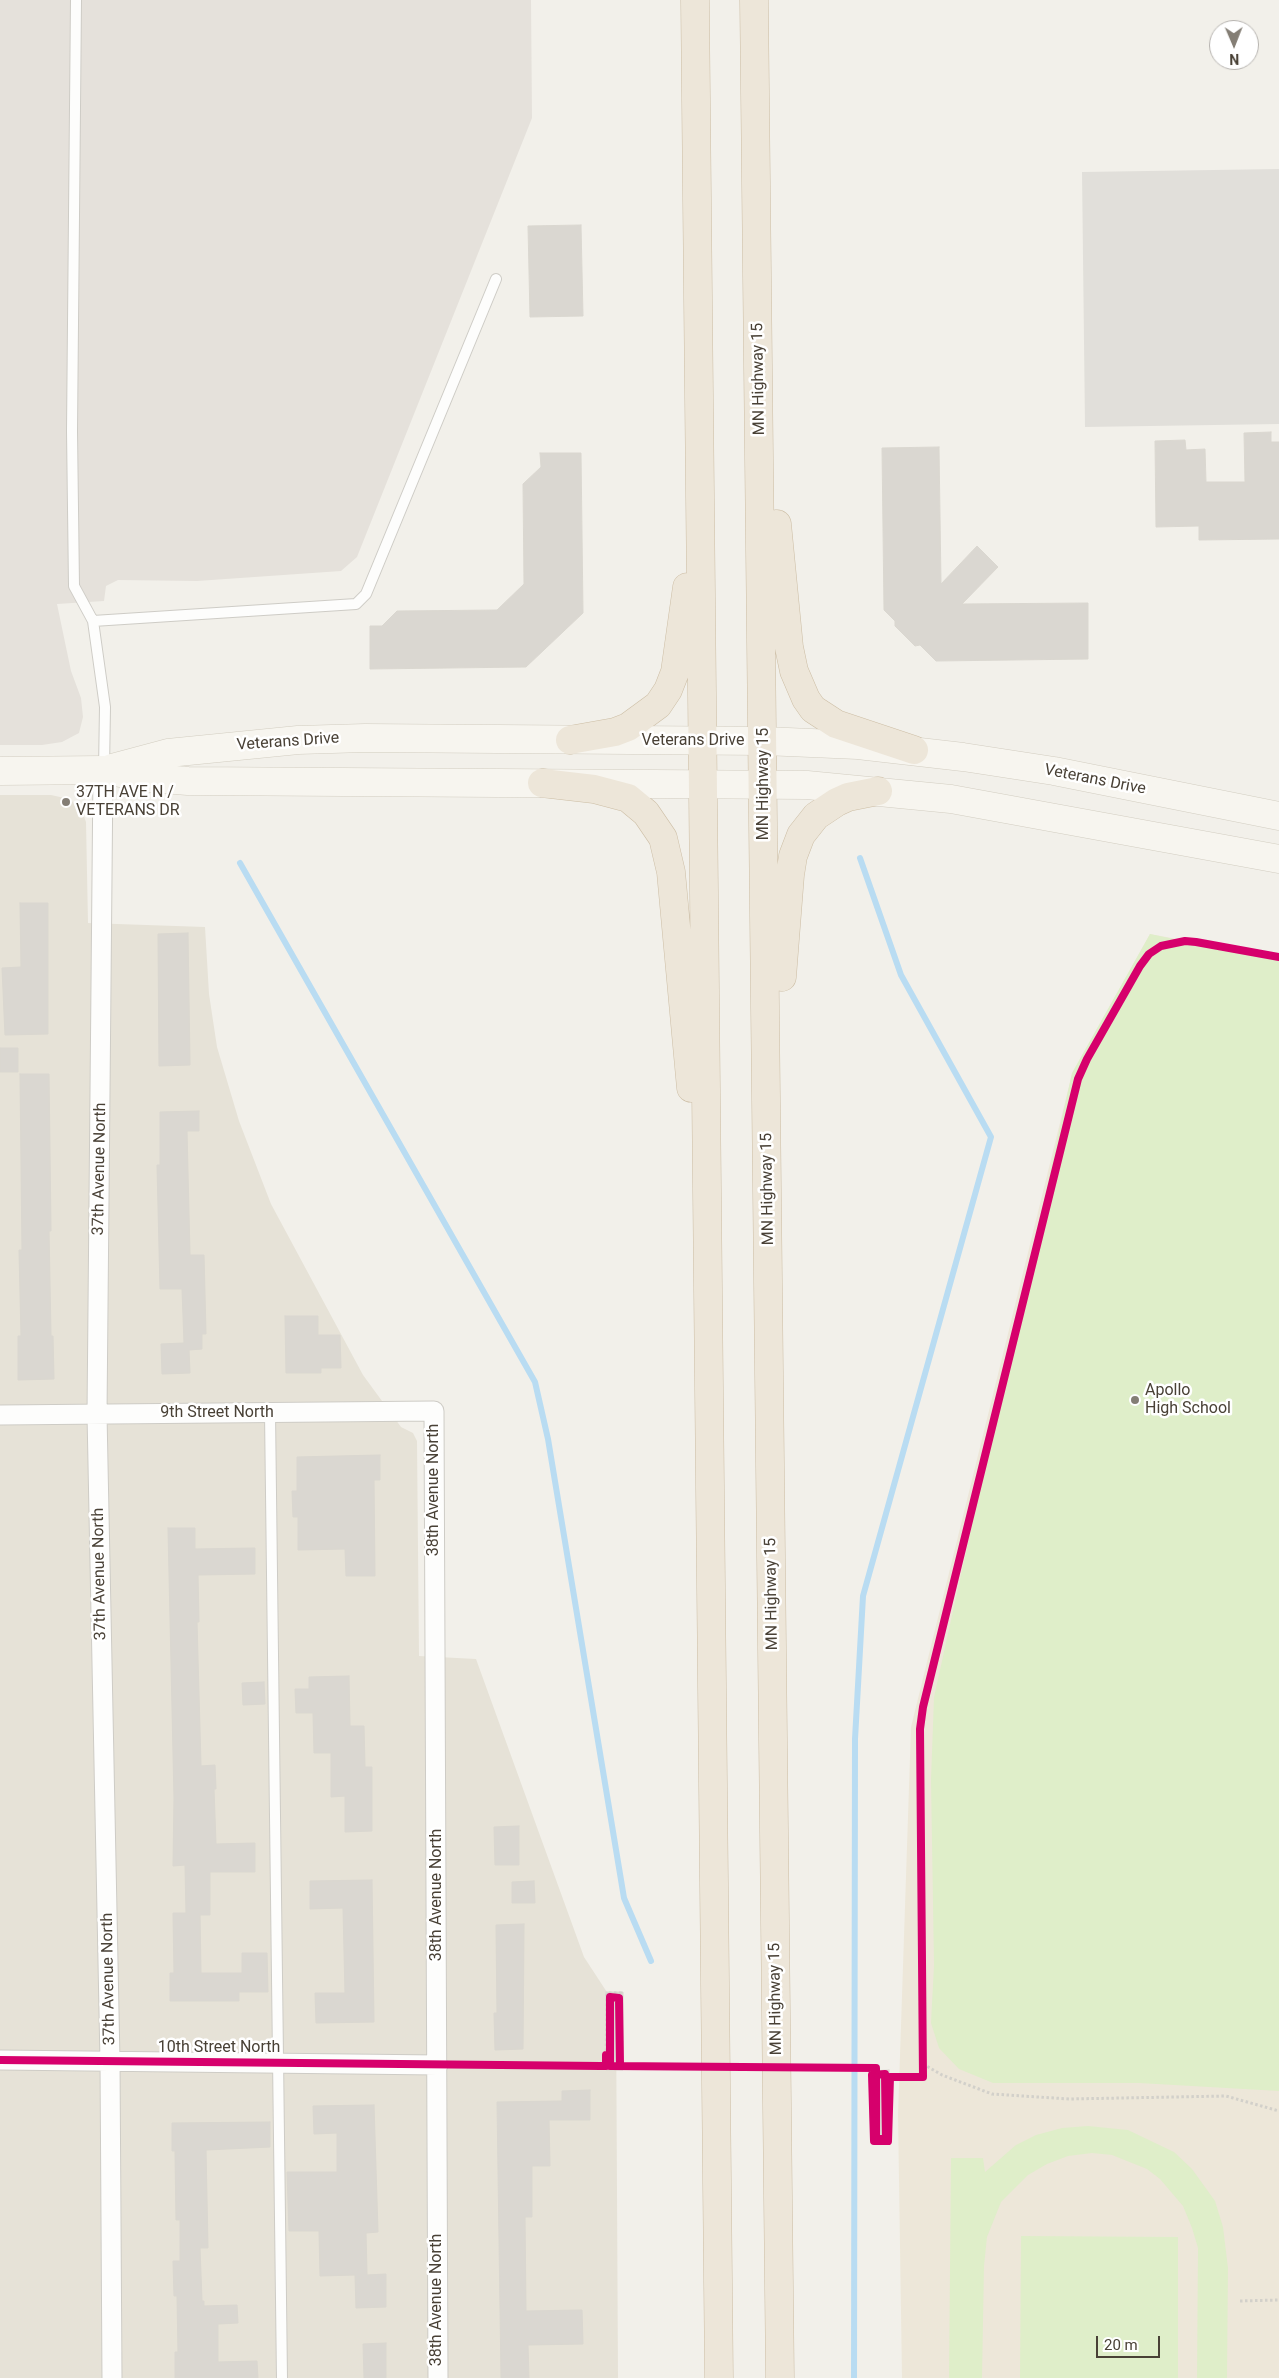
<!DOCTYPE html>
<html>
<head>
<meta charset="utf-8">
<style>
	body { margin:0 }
	#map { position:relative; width:1279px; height:2378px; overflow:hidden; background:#f2f0ea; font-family:Roboto,sans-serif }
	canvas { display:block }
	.north { position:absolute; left:1209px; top:20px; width:50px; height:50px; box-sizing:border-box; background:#fff; border:1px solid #b6b3af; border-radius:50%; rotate:179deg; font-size:14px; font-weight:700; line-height:20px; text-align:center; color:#494136 }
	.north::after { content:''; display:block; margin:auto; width:18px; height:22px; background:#847e75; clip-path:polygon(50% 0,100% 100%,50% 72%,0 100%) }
	.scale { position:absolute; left:1096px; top:2336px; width:64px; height:22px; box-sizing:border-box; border:2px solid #494136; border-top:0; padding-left:6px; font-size:15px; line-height:18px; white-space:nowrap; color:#494136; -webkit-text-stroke:4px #fff; paint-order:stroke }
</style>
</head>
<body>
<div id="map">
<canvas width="1279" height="2378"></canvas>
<div class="north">N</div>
<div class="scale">20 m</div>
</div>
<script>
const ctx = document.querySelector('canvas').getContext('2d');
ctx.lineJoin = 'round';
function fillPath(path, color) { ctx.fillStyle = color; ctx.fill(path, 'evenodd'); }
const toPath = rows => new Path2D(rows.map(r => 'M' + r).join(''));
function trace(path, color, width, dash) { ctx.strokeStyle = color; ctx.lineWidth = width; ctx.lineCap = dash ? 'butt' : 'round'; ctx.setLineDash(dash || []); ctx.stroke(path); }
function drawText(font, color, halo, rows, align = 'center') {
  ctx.font = font + ' Roboto,sans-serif'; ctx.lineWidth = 5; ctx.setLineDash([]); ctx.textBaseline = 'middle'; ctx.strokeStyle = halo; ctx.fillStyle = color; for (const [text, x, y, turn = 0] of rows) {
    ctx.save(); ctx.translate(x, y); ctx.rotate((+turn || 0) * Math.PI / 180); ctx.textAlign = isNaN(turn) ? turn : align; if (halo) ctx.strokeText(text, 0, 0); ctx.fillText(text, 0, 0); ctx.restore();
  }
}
fillPath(toPath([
	[0,795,51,795,69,799,81,808,86,822,88,923,205,927,209,994,217,1047,239,1121,271,1204,363,1375,401,1427,413,1433,417,1441,419,1656,476,1659,584,1957,616,2006,618,2378,0,2378]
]), '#e6e2d7');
fillPath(toPath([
	[0,0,531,0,532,118,357,557,341,571,197,581,118,580,106,586,104,601,57,604,71,671,81,698,83,717,79,733,62,742,42,745,0,745]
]), '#e5e1db');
fillPath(toPath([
	[1150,934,1279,958,1279,2378,902,2378,898,2115,911,1727,1072,1074]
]), '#ede7d9');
fillPath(toPath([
	[1150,934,1279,961,1279,2091,1139,2083,993,2083,959,2069,939,2048,931,2023,934,1965,931,1780,934,1697,1072,1073],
	[1088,2126,1128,2130,1174,2152,1192,2169,1215,2201,1223,2227,1228,2268,1227,2378,1197,2378,1198,2248,1192,2228,1183,2206,1160,2179,1147,2169,1112,2155,1092,2153,1068,2156,1047,2164,1028,2175,1001,2202,987,2237,984,2266,982,2378,949,2378,951,2158,983,2158,985,2172,1016,2145,1036,2135,1062,2128],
	[1021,2236,1178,2237,1178,2378,1020,2378]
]), '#dfeec9');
fillPath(toPath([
	[1279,169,1279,424,1085,427,1082,172]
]), '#e1dfda');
trace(toPath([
	[240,863,535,1382,548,1439,624,1898,651,1961],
	[854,2378,855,1739,863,1596,991,1137,901,975,860,858]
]), '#b9dcf2', 6);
const building = toPath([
	[581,225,583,316,530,317,528,226,581,225],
	[1271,432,1271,442,1279,442,1279,539,1199,540,1199,526,1156,527,1155,441,1185,440,1186,450,1205,449,1206,482,1245,482,1244,433,1271,432],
	[939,447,941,584,977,546,998,567,962,604,1088,603,1088,659,936,661,920,645,915,646,895,626,895,621,884,610,882,448,939,447],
	[540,453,581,453,583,613,526,667,370,669,370,626,382,626,397,611,497,610,524,584,523,484,541,467,540,453],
	[20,903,48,903,48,1034,5,1035,2,968,21,967,20,903],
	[188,933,190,1065,159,1066,158,934,188,933],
	[0,1048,18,1048,18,1072,0,1072,0,1048],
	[20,1074,49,1074,51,1231,49,1231,51,1336,53,1336,54,1379,18,1380,18,1336,21,1336,19,1250,22,1250,20,1074],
	[199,1111,199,1131,187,1131,190,1255,204,1255,206,1334,202,1334,202,1349,189,1350,190,1373,162,1374,161,1344,184,1343,182,1289,160,1289,157,1165,160,1165,160,1112,199,1111],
	[285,1316,318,1316,318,1335,340,1335,341,1368,321,1368,321,1373,286,1373,285,1316],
	[380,1455,380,1480,374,1480,375,1576,346,1576,345,1549,298,1550,298,1517,293,1517,292,1491,297,1491,297,1457,380,1455],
	[168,1528,195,1528,195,1549,255,1548,255,1574,198,1575,199,1622,197,1622,201,1766,215,1765,216,1789,214,1789,216,1844,255,1843,255,1872,210,1872,210,1915,200,1915,201,1973,242,1973,242,1953,267,1953,268,1992,239,1992,239,2001,170,2001,170,1973,174,1973,173,1913,186,1913,185,1865,173,1866,174,1798,168,1528],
	[349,1676,350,1726,364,1726,365,1767,372,1767,372,1831,345,1832,345,1796,331,1797,331,1753,314,1753,313,1713,296,1713,295,1689,309,1689,309,1677,349,1676],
	[264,1682,265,1704,243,1705,242,1683,264,1682],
	[519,1826,519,1865,495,1865,494,1827,519,1826],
	[372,1880,374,2022,316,2023,315,1993,345,1993,343,1908,310,1909,310,1881,372,1880],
	[534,1881,535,1903,512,1903,512,1882,534,1881],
	[524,1924,523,2049,495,2050,494,2013,497,2013,496,1925,524,1924],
	[606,1992,623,1992,623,2070,606,2070,606,1992],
	[889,2070,891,2142,871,2143,869,2071,889,2070],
	[590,2090,590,2120,549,2120,550,2166,532,2166,532,2217,525,2217,526,2311,582,2310,583,2344,528,2345,529,2378,501,2378,497,2102,562,2101,562,2091,590,2090],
	[374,2105,378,2232,366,2233,367,2275,386,2274,386,2307,356,2308,355,2275,320,2276,319,2231,289,2231,287,2172,337,2172,337,2133,314,2134,313,2106,374,2105],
	[270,2122,270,2147,206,2150,208,2248,200,2248,202,2301,204,2301,204,2306,237,2305,238,2323,218,2324,218,2362,257,2361,258,2378,175,2378,175,2352,178,2352,177,2296,174,2296,173,2261,180,2261,180,2220,176,2220,175,2151,172,2151,172,2123,270,2122],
	[386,2343,386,2378,364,2378,363,2344,386,2343]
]);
fillPath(building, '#dad7d1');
trace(building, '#dad7d0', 1);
const lane = toPath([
	[76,0,72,431,74,586,93,621],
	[104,769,105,707,93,621,356,604,366,594,496,279],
	[270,1413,282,2378]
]);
const street = toPath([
	[103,770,97,1414,110,2061,112,2378],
	[0,1415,434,1411,438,2378],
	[0,2060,438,2065]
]);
const secondary = toPath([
	[112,768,168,753,298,740,365,738,764,741,858,745,963,757,1054,771,1279,816],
	[0,771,103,770,149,778,188,781,807,785,951,799,1279,859]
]);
const highway = toPath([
	[695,0,719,2378],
	[754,0,780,2378],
	[777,524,789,647,794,671,806,699,813,709,836,724,914,750],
	[570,740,615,732,628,727,658,705,668,690,675,672,687,587],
	[542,783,594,789,628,798,646,813,663,838,671,872,691,1088],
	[782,977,790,875,793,856,801,835,816,816,837,802,848,797,878,791]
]);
trace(lane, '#ceccc6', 12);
trace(street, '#ceccc6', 21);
trace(secondary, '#d2cdc1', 29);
trace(highway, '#ccbda4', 29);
trace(toPath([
	[619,2001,619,1998,610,1997,610,2066,622,2066],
	[923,2064,942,2075,992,2094,1069,2099,1226,2096,1279,2111],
	[456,2065,606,2066,607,1993,621,1993,622,2064,620,2064],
	[876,2068,876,2139,886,2139,885,2074,872,2075,874,2141,888,2141,890,2077,923,2077,923,2064],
	[1240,2301,1279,2300]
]), '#d2d0ca', 3, [2.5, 2.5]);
trace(lane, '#fdfdfc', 10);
trace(street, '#fdfdfc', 19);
trace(secondary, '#f7f5ef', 28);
trace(highway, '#ede6d9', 28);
trace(toPath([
	[622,2066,876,2068]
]), '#d2d0ca', 3, [2.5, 2.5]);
trace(toPath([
	[0,2060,601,2066,606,2066,606,2055],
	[620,2064,619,1998,610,1997,610,2066,876,2068,876,2139,886,2139,885,2074,872,2075,874,2141,888,2141,890,2077,923,2077,920,1729,923,1707,1078,1079,1087,1059,1140,966,1149,954,1161,946,1185,941,1196,942,1279,957]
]), '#d6006c', 8);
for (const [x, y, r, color] of [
	[66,802,5,"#847e75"],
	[1135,1400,5,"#847e75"]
]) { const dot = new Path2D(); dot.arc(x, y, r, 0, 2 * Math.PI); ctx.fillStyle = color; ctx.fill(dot); trace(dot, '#fff', 2); }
drawText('16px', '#494136', '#fff', [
	["MN Highway 15",759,379,-91],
	["Veterans Drive",693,741],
	["Veterans Drive",288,742,-4],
	["Veterans Drive",1095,780,11],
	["MN Highway 15",764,784,-90],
	["37th Avenue North",100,1169,-89],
	["MN Highway 15",768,1189,-91],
	["9th Street North",217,1413],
	["38th Avenue North",434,1490,-90],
	["37th Avenue North",100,1574,-91],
	["MN Highway 15",772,1594,-91],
	["38th Avenue North",437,1895,-90],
	["37th Avenue North",109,1979,-91],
	["MN Highway 15",776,1999,-91],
	["10th Street North",219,2048],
	["38th Avenue North",437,2300,-90]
]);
drawText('16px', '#494136', '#fff', [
	["37TH AVE N /",76,793],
	["VETERANS DR",76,811],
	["Apollo",1145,1391],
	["High School",1145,1409]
], 'left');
</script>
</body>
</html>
